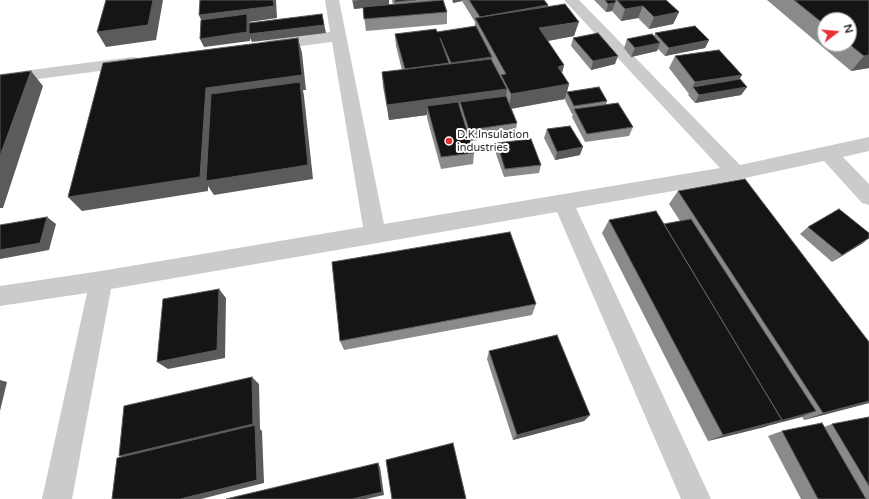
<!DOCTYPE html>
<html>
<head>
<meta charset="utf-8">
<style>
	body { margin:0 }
	#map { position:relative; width:869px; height:499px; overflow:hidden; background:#fff; font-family:"Varela Round",sans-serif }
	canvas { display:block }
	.north { position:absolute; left:817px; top:12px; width:40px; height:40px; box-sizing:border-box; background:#fff; border:1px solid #ababab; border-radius:50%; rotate:74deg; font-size:11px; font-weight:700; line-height:16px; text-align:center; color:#2e2e2e }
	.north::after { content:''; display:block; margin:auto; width:14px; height:18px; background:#e53034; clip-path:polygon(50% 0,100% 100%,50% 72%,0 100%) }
</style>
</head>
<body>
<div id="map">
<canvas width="869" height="499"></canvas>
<div class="north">N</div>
</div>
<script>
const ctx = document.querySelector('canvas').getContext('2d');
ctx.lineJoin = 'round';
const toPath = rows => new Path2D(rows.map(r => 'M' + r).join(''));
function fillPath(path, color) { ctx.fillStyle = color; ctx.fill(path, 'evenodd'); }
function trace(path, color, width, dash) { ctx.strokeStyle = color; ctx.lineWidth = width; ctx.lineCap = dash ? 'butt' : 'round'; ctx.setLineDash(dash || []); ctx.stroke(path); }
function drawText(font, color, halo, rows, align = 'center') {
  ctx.font = font + ' "Varela Round",sans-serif'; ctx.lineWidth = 4; ctx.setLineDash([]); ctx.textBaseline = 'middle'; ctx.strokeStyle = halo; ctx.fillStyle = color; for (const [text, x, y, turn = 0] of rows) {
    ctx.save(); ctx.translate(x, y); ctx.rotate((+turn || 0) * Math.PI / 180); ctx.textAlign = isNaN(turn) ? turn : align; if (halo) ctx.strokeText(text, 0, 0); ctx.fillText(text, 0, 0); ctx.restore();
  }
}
fillPath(toPath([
	[325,0,339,0,384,224,720,168,564,0,579,0,740,165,869,137,869,151,843,157,869,184,869,205,862,203,824,161,736,180,576,208,711,499,681,499,557,212,111,289,72,499,42,499,87,293,0,306,0,286,101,271,363,227,332,42,269,50,263,48,261,45,263,42,269,40,330,32,325,0],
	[132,57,138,58,140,62,138,66,0,84,0,74,132,57]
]), '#cbcbcb');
fillPath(toPath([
	[352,0,389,0,389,5,393,5,392,0,435,0,435,1,447,12,447,24,366,31,363,8,354,9],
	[452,0,544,0,548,5,548,6,574,36,548,41,564,65,562,73,569,84,565,99,511,109,517,123,515,135,471,141,474,153,473,164,441,169,427,118,427,115,389,120,383,87,382,72,402,70,396,46,395,34,437,32,475,26,475,22,462,1,453,3],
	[594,0,666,0,679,12,673,24,649,29,638,18,621,21,612,11,606,12],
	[767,0,869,0,869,68,851,71],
	[825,20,849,44,825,44],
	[655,33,709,40,705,48,665,56,658,49,657,51,631,57,624,48,627,39,654,36],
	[573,38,615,64,591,70,571,46],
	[675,56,742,75,739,79,747,87,741,95,695,103,688,95,689,94,669,68],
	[567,92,607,101,606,105,633,127,629,136,585,142,572,117,573,114,572,114,565,100],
	[547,129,580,155,555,160,544,138],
	[497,143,541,165,539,173,504,177,495,151],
	[678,191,869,403,804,420,802,417,708,441,602,233,609,220,664,224,680,221,669,204],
	[808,227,863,243,832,262,800,234],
	[536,304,532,315,344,350,340,341],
	[489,351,590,415,584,421,513,440,487,359],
	[869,417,869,499,801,499,768,436,782,431,824,427,832,424]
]), '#8a8a8a');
fillPath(toPath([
	[153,0,163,0,156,40,106,47,97,32],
	[273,0,276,0,277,18,249,22,250,34,322,14,326,33,252,42,250,38,250,41,204,47,200,39,204,27,199,15],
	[359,0,389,0,389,5,354,9,353,1],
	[453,0,462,0,462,1,453,3],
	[615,3,612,11,606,12,608,4],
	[548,5,546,17,480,17],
	[643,6,638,18,621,21,625,9],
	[679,12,673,24,649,29,654,17],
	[579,22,574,36,536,43,539,28],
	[298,38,302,53,306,90,303,90,304,96,313,179,214,195,208,186,208,191,82,211,68,197,206,88],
	[709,40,705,48,665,56,669,48],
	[660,43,657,51,631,57,635,48],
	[869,55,869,68,851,71,864,56],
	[618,56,615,64,591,70,593,61],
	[492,57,490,69,450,75,451,63],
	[449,63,448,75,405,81,405,69],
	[564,65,560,80,558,67],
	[31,71,43,86,3,208,0,208,0,156],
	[742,75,734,87,693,87,689,94,695,82],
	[569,84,565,99,509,109,511,94],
	[747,87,741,95,695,103,699,95],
	[507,89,505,103,460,102,459,110,427,106,427,115,389,120,387,105],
	[583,147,580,155,555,160,557,152],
	[47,217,56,224,49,250,0,259,0,250],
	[869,238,863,243,832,262,842,255],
	[219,289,226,298,225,358,168,369,157,362],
	[252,377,259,384,260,429,262,431,264,483,201,499,180,499,132,460,119,456],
	[0,380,7,382,0,411],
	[869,401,869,403,804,420,823,413],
	[816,411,801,417,767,426,780,421],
	[590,415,584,421,513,440,517,435],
	[782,420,765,427,708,441,723,435],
	[378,463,380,467,384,495,366,499,352,499]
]), '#5b5b5b');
const building = toPath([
	[106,0,153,0,148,25,97,32,106,0],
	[200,0,273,0,274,6,199,15,200,0],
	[395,0,416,0,395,2,395,0],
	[443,0,447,12,364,19,363,7,443,0],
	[469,0,544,0,548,5,480,17,469,0],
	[605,0,616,0,615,3,608,4,605,0],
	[617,0,666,0,679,12,654,17,643,6,625,9,617,0],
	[794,0,869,0,869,55,864,56,849,44,849,20,825,20,825,25,794,0],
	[565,4,579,22,539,28,564,65,558,67,569,84,511,94,501,75,506,74,475,18,565,4],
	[247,14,247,32,200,39,201,20,247,14],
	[322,14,324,25,249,34,249,23,322,14],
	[476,26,492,57,451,63,440,38,449,63,405,69,395,34,436,29,437,32,476,26],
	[695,26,709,40,669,48,655,33,695,26],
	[598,33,618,56,593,61,573,38,598,33],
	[652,34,660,43,635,48,627,39,652,34],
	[298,38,302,75,206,88,200,177,68,197,103,63,298,38],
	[719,50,742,75,695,82,675,56,719,50],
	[491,59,507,89,387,105,382,72,491,59],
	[31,71,0,156,0,75,31,71],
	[740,79,747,87,699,95,693,87,740,79],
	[300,82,308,165,206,181,211,94,300,82],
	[599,87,607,101,574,106,567,92,599,87],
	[506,96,517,123,469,130,460,102,506,96],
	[458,102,474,153,441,157,427,106,458,102],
	[618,103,633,127,587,134,574,109,618,103],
	[570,126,583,147,557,152,547,129,570,126],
	[531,139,541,165,505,169,497,143,531,139],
	[745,179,869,342,869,401,823,413,678,191,745,179],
	[839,209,869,233,869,238,842,255,808,227,839,209],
	[656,211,782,420,723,435,609,220,656,211],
	[47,217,40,243,0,250,0,225,47,217],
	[691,219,816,411,780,421,782,420,664,224,691,219],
	[510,232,536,304,340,341,332,262,510,232],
	[219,289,217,350,157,362,163,299,219,289],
	[557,335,590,415,517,435,489,351,557,335],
	[252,377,253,424,119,456,124,406,252,377],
	[869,417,869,486,832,424,869,417],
	[822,423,866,499,818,499,782,431,822,423],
	[255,425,257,480,180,499,112,499,117,458,255,425],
	[453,443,466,499,392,499,386,460,453,443],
	[378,463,382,492,352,499,226,499,378,463]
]);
fillPath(building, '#151515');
trace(building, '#5b5b5b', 1);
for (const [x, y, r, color] of [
	[449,141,4,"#e53034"]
]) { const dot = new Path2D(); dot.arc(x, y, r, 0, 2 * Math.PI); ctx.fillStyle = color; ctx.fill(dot); trace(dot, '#fff', 1.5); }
drawText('11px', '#2e2e2e', '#fff', [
	["D.K.Insulation",457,135],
	["industries",457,148]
], 'left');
</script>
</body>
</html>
